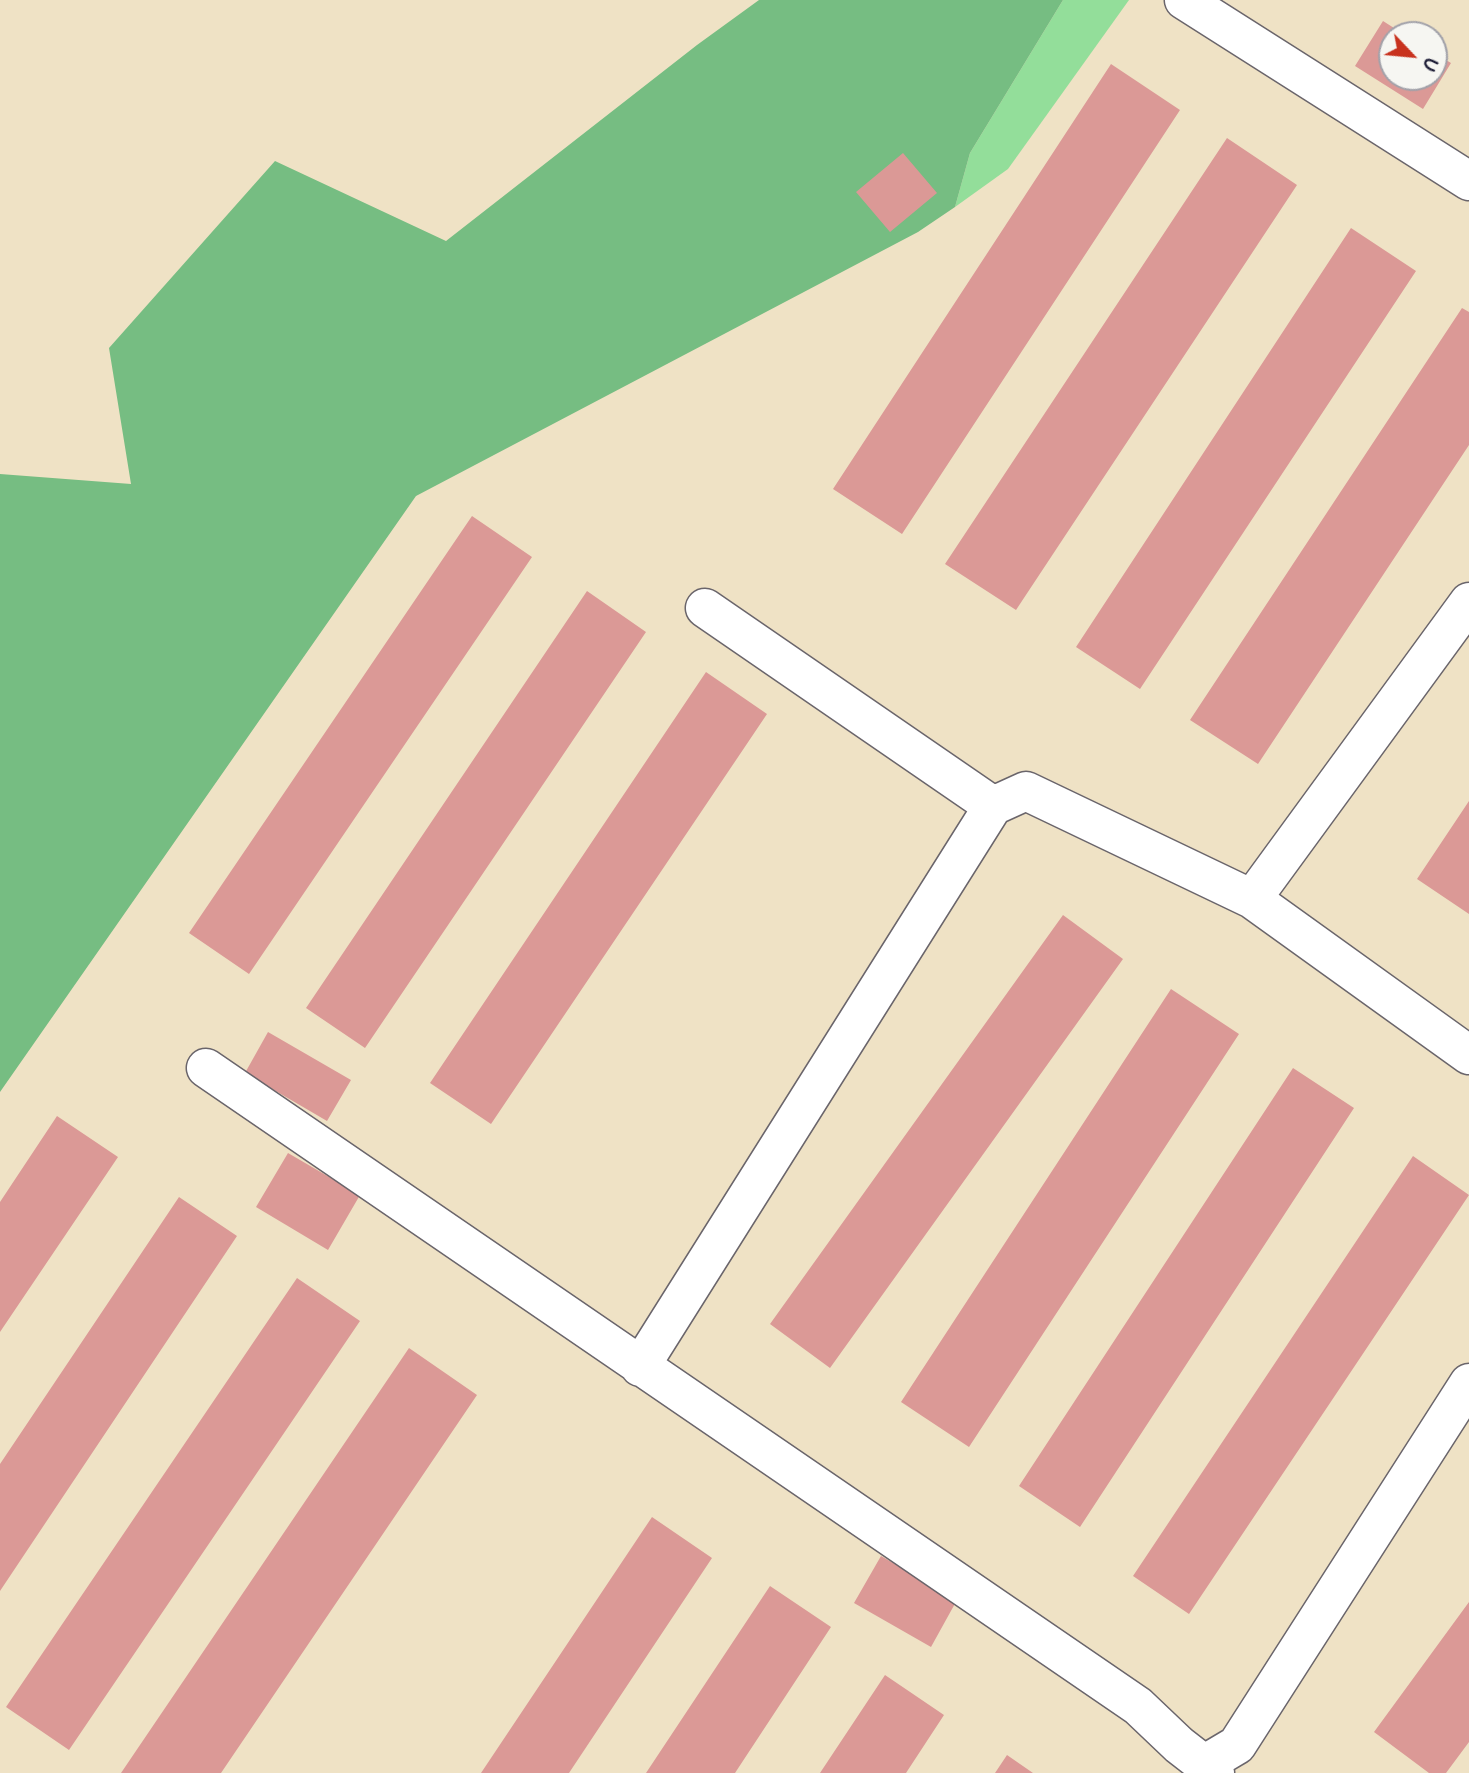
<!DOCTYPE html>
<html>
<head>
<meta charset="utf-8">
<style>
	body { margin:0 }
	#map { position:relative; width:1469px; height:1773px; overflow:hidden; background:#efe2c5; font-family:Pangolin,sans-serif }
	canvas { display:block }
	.north { position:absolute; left:1378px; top:21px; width:70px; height:70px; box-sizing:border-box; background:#f6f6f2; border:2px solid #a1a1a9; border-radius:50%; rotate:116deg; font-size:19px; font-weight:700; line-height:28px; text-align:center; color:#22223b }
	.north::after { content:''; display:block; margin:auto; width:24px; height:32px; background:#c8321e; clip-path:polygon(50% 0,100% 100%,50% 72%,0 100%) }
</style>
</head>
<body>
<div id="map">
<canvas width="1469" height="1773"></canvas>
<div class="north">U</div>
</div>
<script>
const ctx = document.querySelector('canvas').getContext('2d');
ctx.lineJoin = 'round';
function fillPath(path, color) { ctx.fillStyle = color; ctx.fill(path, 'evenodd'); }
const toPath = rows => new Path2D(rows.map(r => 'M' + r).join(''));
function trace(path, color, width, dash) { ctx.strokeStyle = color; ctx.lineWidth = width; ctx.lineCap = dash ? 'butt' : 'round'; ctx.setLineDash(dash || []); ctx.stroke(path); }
fillPath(toPath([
	[1063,0,1129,0,1008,169,955,207,970,153]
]), '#93de9a');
fillPath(toPath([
	[759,0,1063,0,970,153,955,207,918,232,416,496,0,1092,0,474,131,484,109,348,275,161,446,241,697,45]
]), '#76bd82');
fillPath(toPath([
	[1383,21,1405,35,1392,35,1392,77,1434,77,1434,53,1451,63,1423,109,1355,66],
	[1111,64,1180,110,902,534,833,489],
	[1227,138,1297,185,1016,610,945,564],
	[903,153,937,193,890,232,856,192],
	[1351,228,1416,271,1140,689,1076,647],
	[1462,308,1469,312,1469,445,1258,764,1190,720],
	[472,516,532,557,249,974,189,933],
	[587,591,646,632,365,1048,306,1008],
	[706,672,767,714,491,1124,430,1083],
	[1469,801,1469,914,1417,879],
	[1063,915,1123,959,830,1368,770,1324],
	[1171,989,1239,1034,969,1447,901,1402],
	[268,1032,351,1080,327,1121,245,1073],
	[1293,1068,1354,1108,1080,1527,1019,1486],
	[57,1116,118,1157,0,1332,0,1202],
	[288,1153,360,1195,328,1250,256,1207],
	[1413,1156,1469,1195,1189,1614,1133,1576],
	[179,1197,237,1236,0,1591,0,1464],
	[297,1278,360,1321,69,1750,6,1707],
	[409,1348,477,1395,221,1773,121,1773],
	[652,1517,712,1558,569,1773,481,1773],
	[881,1556,957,1600,931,1647,854,1603],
	[770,1586,831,1627,735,1773,646,1773],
	[1469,1602,1469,1742,1446,1773,1429,1773,1374,1732],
	[885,1675,944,1715,906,1773,820,1773],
	[1007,1755,1033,1773,995,1773]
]), '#db9996');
const minor = toPath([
	[1184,0,1469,181],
	[705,608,993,806,1026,791,1252,899,1469,1055],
	[1252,899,1469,602],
	[206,1068,1138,1706,1179,1745,1215,1773],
	[640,1367,993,806],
	[1205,1764,1237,1745,1469,1383]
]);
trace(minor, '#6a656b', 41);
trace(minor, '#fff', 38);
</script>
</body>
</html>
